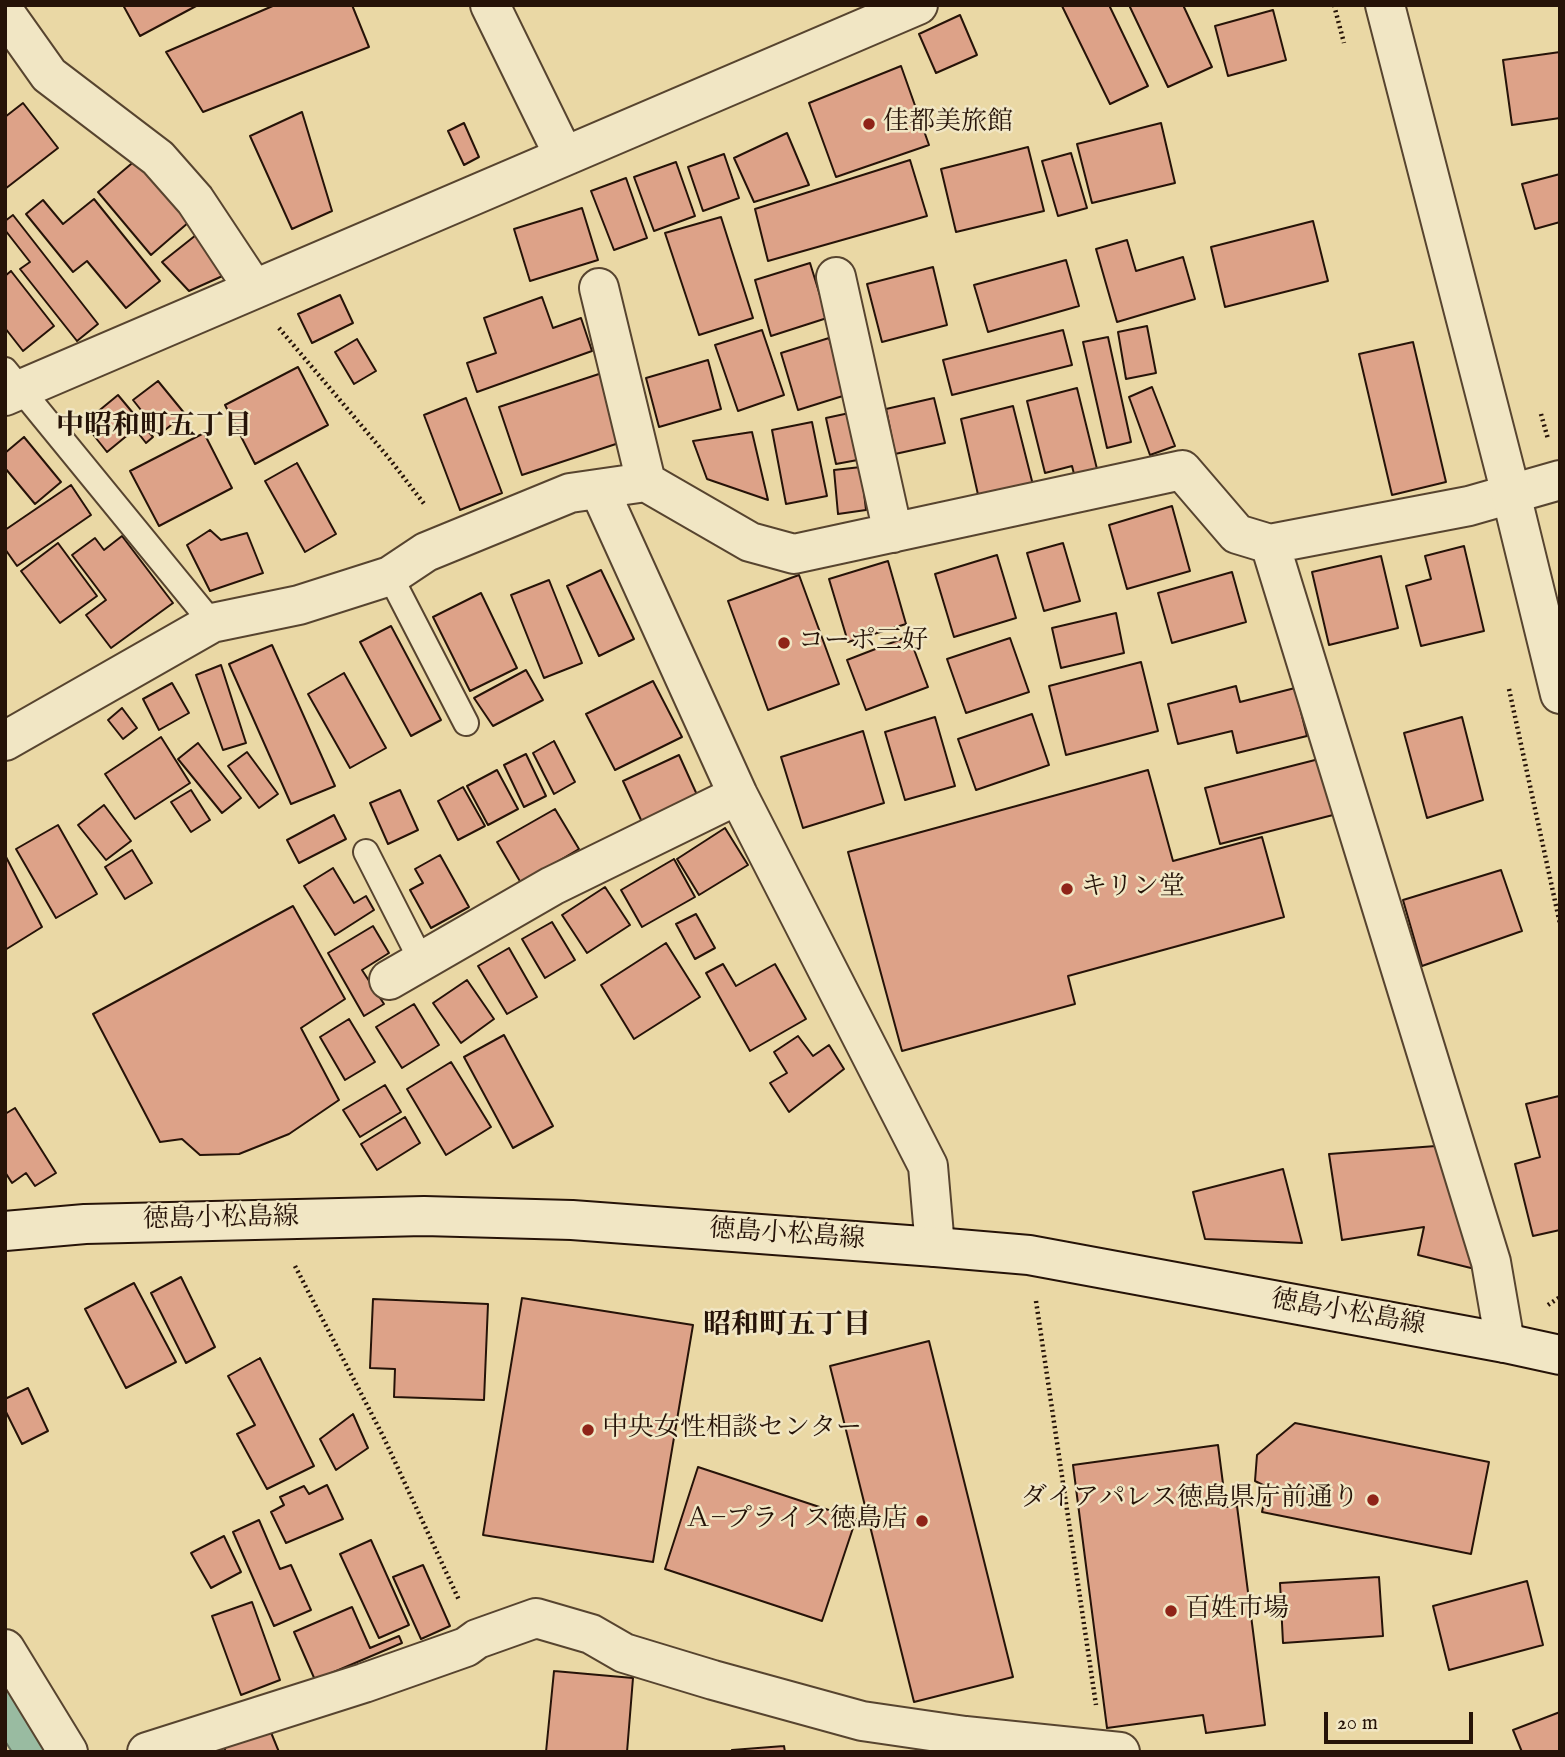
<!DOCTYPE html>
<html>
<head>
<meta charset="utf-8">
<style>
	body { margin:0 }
	#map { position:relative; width:1565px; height:1757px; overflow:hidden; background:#ead8a5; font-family:"IM FELL English",serif }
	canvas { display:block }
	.frame { position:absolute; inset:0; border:7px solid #261308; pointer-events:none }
	.scale { position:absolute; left:1324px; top:1712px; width:149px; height:32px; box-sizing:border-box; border:4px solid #261308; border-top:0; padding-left:9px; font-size:21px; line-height:24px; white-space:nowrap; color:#261308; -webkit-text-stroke:5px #f1e6c4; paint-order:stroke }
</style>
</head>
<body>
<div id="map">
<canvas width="1565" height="1757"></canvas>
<div class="frame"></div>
<div class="scale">20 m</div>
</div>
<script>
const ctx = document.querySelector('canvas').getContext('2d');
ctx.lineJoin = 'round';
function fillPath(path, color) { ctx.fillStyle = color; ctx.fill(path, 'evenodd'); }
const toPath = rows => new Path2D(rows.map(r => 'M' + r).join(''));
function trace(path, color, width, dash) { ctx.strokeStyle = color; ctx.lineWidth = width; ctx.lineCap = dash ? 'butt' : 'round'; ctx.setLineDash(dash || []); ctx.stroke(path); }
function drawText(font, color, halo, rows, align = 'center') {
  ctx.font = font + ' "IM FELL English","Noto Serif JP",serif'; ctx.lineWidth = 5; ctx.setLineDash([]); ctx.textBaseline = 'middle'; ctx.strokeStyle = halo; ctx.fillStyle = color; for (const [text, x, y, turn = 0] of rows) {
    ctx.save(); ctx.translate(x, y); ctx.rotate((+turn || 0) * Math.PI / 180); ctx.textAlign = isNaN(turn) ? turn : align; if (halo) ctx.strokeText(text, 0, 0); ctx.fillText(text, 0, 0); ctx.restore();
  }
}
const water = toPath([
	[5,1679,47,1752,12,1752,5,1741,5,1679]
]);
fillPath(water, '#99bba1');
trace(water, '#6b7864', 2);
const building = toPath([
	[123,5,198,5,140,36,123,5],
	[275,5,352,5,369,47,203,112,166,52,275,5],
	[1109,5,1148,86,1110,104,1062,6,1109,5],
	[1129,5,1183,5,1212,67,1168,87,1129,5],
	[1273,10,1286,60,1228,76,1215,26,1273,10],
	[960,15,977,55,936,73,919,34,960,15],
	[1560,52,1560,118,1512,125,1503,60,1560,52],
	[901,66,929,145,836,177,809,103,901,66],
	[23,103,58,148,5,189,5,117,23,103],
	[302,112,332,211,292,229,250,136,302,112],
	[464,123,479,157,464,165,448,131,464,123],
	[1161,123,1175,183,1092,203,1077,144,1161,123],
	[787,133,809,185,754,202,734,158,787,133],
	[1028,147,1044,211,956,232,941,169,1028,147],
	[1071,153,1087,208,1058,216,1042,161,1071,153],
	[724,154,739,198,703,211,688,167,724,154],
	[137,159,189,222,151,255,98,192,137,159],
	[910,160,927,216,768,261,755,209,910,160],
	[676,162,695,216,654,231,634,177,676,162],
	[1560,174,1560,222,1535,229,1522,184,1560,174],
	[626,178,647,238,614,250,591,191,626,178],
	[94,199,160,281,126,308,87,261,73,272,26,214,43,200,63,224,94,199],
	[582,208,598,260,530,281,514,229,582,208],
	[13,215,98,324,77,341,20,269,30,262,5,230,5,221,13,215],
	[721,217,753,318,699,335,665,233,721,217],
	[1313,221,1328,281,1225,307,1211,247,1313,221],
	[196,235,227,274,189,291,162,262,196,235],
	[1127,240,1136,271,1183,257,1195,299,1117,322,1096,249,1127,240],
	[1066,260,1079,306,988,332,974,285,1066,260],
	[810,263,827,318,771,336,755,280,810,263],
	[933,267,947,325,882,342,867,284,933,267],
	[11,271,54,326,23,351,5,328,5,276,11,271],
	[340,295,353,323,312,343,298,314,340,295],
	[542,297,553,328,581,318,592,351,477,392,467,363,496,353,484,318,542,297],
	[1147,326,1156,373,1126,379,1118,332,1147,326],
	[762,330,784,395,738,411,715,345,762,330],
	[1063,330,1072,365,952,395,943,360,1063,330],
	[1108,337,1131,442,1107,448,1083,342,1108,337],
	[829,338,846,395,798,410,781,353,829,338],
	[357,339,376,371,354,384,335,352,357,339],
	[1413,342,1446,482,1392,495,1359,354,1413,342],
	[708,360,721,409,659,427,646,378,708,360],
	[298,367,328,425,255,464,225,405,298,367],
	[605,372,628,440,522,475,499,407,605,372],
	[158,381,185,414,160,434,133,400,158,381],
	[1152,387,1175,446,1150,455,1129,397,1152,387],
	[1077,388,1099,477,1076,482,1072,466,1045,473,1027,401,1077,388],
	[118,395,153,437,146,443,135,429,107,452,84,423,118,395],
	[466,398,502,493,460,510,424,415,466,398],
	[934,398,945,443,895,454,886,409,934,398],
	[1013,406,1034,489,979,499,961,419,1013,406],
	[854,412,863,459,836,464,826,418,854,412],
	[812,422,827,496,786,504,772,430,812,422],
	[752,432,768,500,707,479,693,441,752,432],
	[204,433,232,488,159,526,130,471,204,433],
	[24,437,61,482,35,504,5,468,5,453,24,437],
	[297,463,336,534,305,552,265,481,297,463],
	[861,467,866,510,838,514,834,470,861,467],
	[71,485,91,515,17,566,5,549,5,530,71,485],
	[1172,506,1190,571,1127,589,1109,525,1172,506],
	[210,530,221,540,247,533,263,573,210,591,187,545,210,530],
	[122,536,173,603,111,648,86,615,106,600,72,555,95,538,104,550,122,536],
	[58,543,97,596,60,623,21,571,58,543],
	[1063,543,1080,601,1044,611,1027,553,1063,543],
	[1464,546,1484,631,1421,646,1406,586,1431,579,1425,556,1464,546],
	[997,555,1016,618,954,637,935,574,997,555],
	[1381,556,1398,628,1329,645,1312,572,1381,556],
	[888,561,906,624,848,642,829,579,888,561],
	[601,570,634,639,599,656,567,586,601,570],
	[1232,572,1246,622,1172,643,1158,593,1232,572],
	[799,575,839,684,768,710,728,601,799,575],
	[549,580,582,663,544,678,511,595,549,580],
	[481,593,517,668,470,691,433,617,481,593],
	[1116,613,1124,653,1061,668,1052,628,1116,613],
	[391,626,441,720,411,736,360,642,391,626],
	[909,636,928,687,866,710,847,660,909,636],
	[1010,638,1029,692,966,713,947,659,1010,638],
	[272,645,335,786,291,804,229,664,272,645],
	[1141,662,1158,731,1066,755,1049,686,1141,662],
	[221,665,246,743,223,750,196,675,221,665],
	[526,670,543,700,493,726,474,698,526,670],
	[344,673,386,748,350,768,308,694,344,673],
	[653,681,682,737,615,770,586,714,653,681],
	[172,683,189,713,159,730,143,699,172,683],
	[1236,686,1240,702,1295,688,1307,736,1237,753,1232,731,1178,744,1168,704,1236,686],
	[122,708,137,728,123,739,108,720,122,708],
	[1032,714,1049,765,976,790,958,739,1032,714],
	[935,717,955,786,905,800,885,732,935,717],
	[1462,717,1483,800,1427,818,1404,733,1462,717],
	[863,731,884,803,803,828,781,757,863,731],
	[161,737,190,783,135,819,105,774,161,737],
	[554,741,575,782,554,794,533,753,554,741],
	[198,743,241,798,222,813,178,759,198,743],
	[247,752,278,794,259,808,228,766,247,752],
	[526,754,546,796,524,807,504,765,526,754],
	[679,755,698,797,642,822,623,781,679,755],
	[1319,759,1333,815,1220,844,1205,788,1319,759],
	[497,770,518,809,488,825,467,786,497,770],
	[1148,770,1173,861,1262,837,1284,917,1068,976,1075,1004,902,1051,848,852,1148,770],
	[463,787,485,826,458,840,438,801,463,787],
	[191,790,210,820,191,832,171,802,191,790],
	[400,790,418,830,388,844,370,803,400,790],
	[104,805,131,841,106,860,78,825,104,805],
	[555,809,579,849,521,883,497,842,555,809],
	[334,815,346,839,299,863,287,840,334,815],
	[58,825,97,894,56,918,16,849,58,825],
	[725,828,748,865,699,895,677,859,725,828],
	[132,850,152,883,125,899,105,867,132,850],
	[5,855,42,927,5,950,5,855],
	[440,855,469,907,431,928,410,890,423,883,415,869,440,855],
	[674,859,695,897,642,927,621,890,674,859],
	[333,868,354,903,366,896,374,910,335,935,304,886,333,868],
	[1501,870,1522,931,1422,966,1403,900,1501,870],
	[605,887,630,925,587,953,562,915,605,887],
	[293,906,345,999,301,1028,339,1100,289,1134,239,1154,200,1155,182,1139,160,1142,93,1014,293,906],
	[696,914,715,948,695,959,676,924,696,914],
	[552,922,575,960,545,978,522,939,552,922],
	[373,926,389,953,362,970,384,1004,364,1016,328,953,373,926],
	[666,943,700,997,634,1039,601,985,666,943],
	[509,948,537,997,507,1014,478,966,509,948],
	[723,964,736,986,775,964,806,1019,750,1051,706,973,723,964],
	[467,980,494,1019,461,1043,433,1003,467,980],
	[414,1004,439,1045,402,1068,376,1027,414,1004],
	[349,1019,375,1062,345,1080,320,1037,349,1019],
	[504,1035,553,1126,513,1148,464,1057,504,1035],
	[798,1036,813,1056,829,1045,844,1069,789,1112,770,1083,787,1073,774,1052,798,1036],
	[451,1062,491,1127,446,1155,407,1089,451,1062],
	[385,1085,401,1112,360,1137,343,1110,385,1085],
	[1559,1096,1560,1230,1533,1236,1515,1164,1540,1157,1526,1104,1559,1096],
	[15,1108,56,1173,35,1186,26,1173,12,1183,5,1172,5,1114,15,1108],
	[405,1117,420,1143,377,1170,361,1144,405,1117],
	[1436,1146,1475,1269,1418,1255,1424,1227,1342,1240,1329,1154,1436,1146],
	[1283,1169,1302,1243,1205,1239,1193,1192,1283,1169],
	[181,1277,215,1347,186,1363,151,1293,181,1277],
	[134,1283,176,1362,126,1388,85,1309,134,1283],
	[522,1298,693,1325,653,1562,483,1535,522,1298],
	[373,1299,488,1304,484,1400,394,1397,395,1369,370,1368,373,1299],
	[929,1341,1013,1677,914,1702,830,1366,929,1341],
	[260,1358,314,1466,267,1489,237,1434,255,1425,228,1376,260,1358],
	[28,1388,48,1431,22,1444,5,1410,5,1399,28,1388],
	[353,1414,368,1448,336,1470,320,1439,353,1414],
	[1295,1423,1489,1462,1471,1554,1262,1512,1267,1487,1255,1481,1257,1455,1295,1423],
	[1218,1445,1226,1507,1237,1506,1265,1725,1206,1733,1203,1715,1107,1728,1073,1465,1218,1445],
	[698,1467,856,1519,822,1621,665,1569,698,1467],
	[327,1485,343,1519,286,1543,271,1512,284,1505,280,1497,304,1486,309,1494,327,1485],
	[259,1520,280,1569,291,1565,311,1610,274,1626,233,1532,259,1520],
	[224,1536,241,1572,211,1588,191,1553,224,1536],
	[371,1540,409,1625,379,1638,340,1554,371,1540],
	[423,1565,450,1626,421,1639,393,1577,423,1565],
	[1379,1577,1383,1636,1283,1643,1280,1583,1379,1577],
	[1527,1581,1543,1645,1449,1670,1433,1606,1527,1581],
	[252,1602,280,1680,241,1695,212,1616,252,1602],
	[352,1607,370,1648,399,1636,402,1643,315,1680,294,1632,352,1607],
	[554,1671,633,1678,627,1752,546,1752,554,1671],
	[1560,1712,1560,1752,1522,1752,1513,1730,1560,1712],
	[270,1730,279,1752,226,1752,224,1748,270,1730],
	[784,1746,785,1752,733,1752,732,1750,784,1746]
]);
fillPath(building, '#dda288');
trace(building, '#261308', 2);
const service = toPath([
	[5,370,212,623],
	[390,576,466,723],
	[366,852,422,962]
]);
const minor = toPath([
	[490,5,564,156],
	[5,13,49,75,158,158,195,200,254,289],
	[836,277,893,533],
	[599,288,646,482],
	[5,396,918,5],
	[599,489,738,795,928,1166,935,1247],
	[1270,544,1491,1262,1505,1343],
	[5,741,212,623,299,605,390,576,426,552,570,493,646,482,750,542,794,554,1182,470,1237,534,1270,544,1469,506,1560,480],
	[389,980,552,886,738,795],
	[5,1649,68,1752],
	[147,1752,364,1683,466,1647,477,1639,536,1618,591,1634,624,1653,713,1680,862,1721,965,1736,1120,1752]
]);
const tertiary = toPath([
	[1385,5,1511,494,1560,694]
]);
const secondary = toPath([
	[5,1231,85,1224,424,1216,572,1220,935,1247,1029,1255,1505,1343,1560,1355]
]);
trace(service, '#57442f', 28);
trace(minor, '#57442f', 42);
trace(tertiary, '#57442f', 42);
trace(secondary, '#261308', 42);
trace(toPath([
	[1334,5,1344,43],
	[279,328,388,457,425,505],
	[1541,414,1548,439],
	[1509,689,1560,924],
	[295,1266,383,1436,459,1600],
	[1036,1301,1096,1705],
	[1548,1305,1560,1297]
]), '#261308', 4.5, [2, 3.5]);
trace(service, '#f1e6c4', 24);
trace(minor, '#f1e6c4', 38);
trace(tertiary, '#f1e6c4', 38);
trace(secondary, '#f1e6c4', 38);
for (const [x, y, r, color] of [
	[869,124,7,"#8f2418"],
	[784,643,7,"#8f2418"],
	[1067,889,7,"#8f2418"],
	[588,1430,7,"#8f2418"],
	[1373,1500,7,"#8f2418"],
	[922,1521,7,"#8f2418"],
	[1171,1611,7,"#8f2418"]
]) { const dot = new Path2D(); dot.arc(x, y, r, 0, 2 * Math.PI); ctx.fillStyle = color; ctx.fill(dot); trace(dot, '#f1e6c4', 2.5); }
drawText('26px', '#261308', '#f1e6c4', [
	["佳都美旅館",883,124],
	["コーポ三好",798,643],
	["キリン堂",1081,889],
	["中央女性相談センター",602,1430],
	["ダイアパレス徳島県庁前通り",1359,1500,"right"],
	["Ａ−プライス徳島店",908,1521,"right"],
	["百姓市場",1185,1611]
], 'left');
drawText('26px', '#261308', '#f1e6c4', [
	["徳島小松島線",221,1220,-1],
	["徳島小松島線",787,1236,4],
	["徳島小松島線",1348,1314,10]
]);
drawText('bold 28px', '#261308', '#f1e6c4', [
	["中昭和町五丁目",154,428],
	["昭和町五丁目",787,1327]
]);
</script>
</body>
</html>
